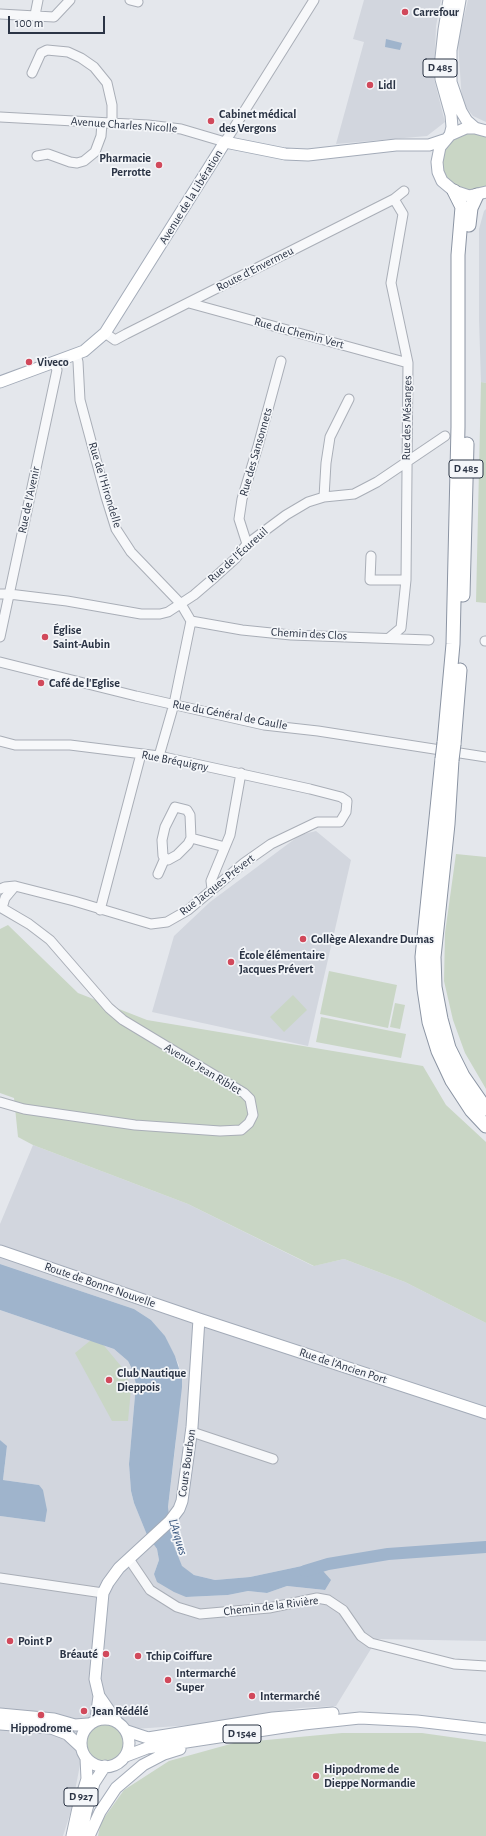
<!DOCTYPE html>
<html>
<head>
<meta charset="utf-8">
<style>
	body { margin:0 }
	#map { position:relative; width:486px; height:1836px; overflow:hidden; background:#e4e7ec; font-family:"Alegreya Sans",sans-serif }
	canvas { display:block }
	.scale { position:absolute; left:8px; top:16px; width:97px; height:18px; box-sizing:border-box; border:2px solid #2b3445; border-top:0; padding-left:5px; font-size:12px; line-height:14px; white-space:nowrap; color:#2b3445; -webkit-text-stroke:3px #f4f6f9; paint-order:stroke }
</style>
</head>
<body>
<div id="map">
<canvas width="486" height="1836"></canvas>
<div class="scale">100 m</div>
</div>
<script>
const ctx = document.querySelector('canvas').getContext('2d');
ctx.lineJoin = 'round';
function fillPath(path, color) { ctx.fillStyle = color; ctx.fill(path, 'evenodd'); }
const toPath = rows => new Path2D(rows.map(r => 'M' + r).join(''));
function trace(path, color, width, dash) { ctx.strokeStyle = color; ctx.lineWidth = width; ctx.lineCap = dash ? 'butt' : 'round'; ctx.setLineDash(dash || []); ctx.stroke(path); }
function drawText(font, color, halo, rows, align = 'center') {
  ctx.font = font + ' "Alegreya Sans",sans-serif'; ctx.lineWidth = 3.5; ctx.setLineDash([]); ctx.textBaseline = 'middle'; ctx.strokeStyle = halo; ctx.fillStyle = color; for (const [text, x, y, turn = 0] of rows) {
    ctx.save(); ctx.translate(x, y); ctx.rotate((+turn || 0) * Math.PI / 180); ctx.textAlign = isNaN(turn) ? turn : align; if (halo) ctx.strokeText(text, 0, 0); ctx.fillText(text, 0, 0); ctx.restore();
  }
}
fillPath(toPath([
	[364,0,441,0,436,26,434,79,445,122,427,136,336,144,364,42,353,39],
	[468,0,486,0,486,122,473,116,462,102,458,42],
	[486,209,486,383,481,382,479,320,479,229,484,211],
	[316,831,351,860,308,1046,152,1012,174,936,210,902,300,835],
	[33,1145,188,1204,313,1266,344,1259,405,1282,486,1323,486,1641,377,1639,336,1706,300,1708,193,1725,134,1729,80,1765,71,1811,63,1836,0,1836,0,1516,45,1522,39,1485,3,1480,7,1447,0,1440,0,1310,114,1349,128,1361,135,1376,136,1384,129,1464,131,1491,134,1503,147,1535,157,1549,159,1560,154,1574,187,1597,228,1595,248,1591,267,1593,287,1586,325,1590,316,1563,250,1577,215,1580,194,1575,182,1567,173,1543,168,1507,176,1440,179,1365,165,1336,151,1320,134,1309,0,1264,0,1224]
]), '#d2d6de');
fillPath(toPath([
	[472,132,486,137,486,186,470,191,459,189,447,179,441,163,445,148,456,136],
	[481,382,486,383,486,603,476,602],
	[456,854,486,857,486,1089,465,1053,453,1020,444,981,445,933],
	[8,925,78,993,147,1020,423,1066,446,1105,486,1142,486,1323,405,1282,344,1259,314,1266,188,1204,33,1145,18,1137,14,1098,0,1093,0,929],
	[329,971,397,985,388,1028,320,1014],
	[293,995,307,1010,284,1032,270,1017],
	[395,1003,405,1005,400,1029,390,1027],
	[321,1017,406,1034,401,1058,316,1042],
	[96,1336,125,1371,131,1389,128,1421,112,1421,75,1353],
	'85 1743a20 20 0 1 1 40 0a20 20 0 1 1-40 0Z',
	[342,1733,422,1733,486,1742,486,1836,98,1836,101,1822,124,1790,169,1761,234,1743]
]), '#c9d6c5');
fillPath(toPath([
	[386,39,402,43,400,50,385,47],
	[0,1264,134,1309,151,1320,165,1336,175,1356,182,1378,182,1387,168,1507,173,1543,182,1566,194,1575,215,1580,250,1577,316,1563,331,1580,325,1590,287,1586,267,1593,248,1591,228,1595,186,1597,174,1592,157,1582,154,1574,159,1560,157,1549,147,1535,134,1503,131,1491,129,1464,136,1384,132,1369,128,1361,114,1349,0,1310],
	[0,1440,7,1446,3,1480,39,1485,43,1490,47,1510,45,1522,0,1516]
]), '#9fb4cc');
trace(toPath([
	[305,1571,328,1564,388,1554,486,1547]
]), '#9fb4cc', 12);
const minor = toPath([
	[130,0,138,2],
	[0,14,54,17,70,0],
	[35,15,38,0],
	[32,73,41,53,47,50,68,52,81,58,94,67,107,83,112,105,112,123],
	[0,117,148,125,181,129,225,142,314,0],
	[37,156,48,154,70,162,77,163,84,161,95,152,101,136,102,123],
	[189,303,408,363],
	[105,333,115,340,126,334,394,199,404,191],
	[76,354,78,362,80,400,106,497,116,529,131,552,181,604,191,621,174,704,159,756],
	[324,497,326,463,330,437,349,399],
	[247,544,239,519,242,499,258,446,281,361],
	[371,556,370,580,406,580],
	[0,594,9,594,67,601,141,614,160,614,168,612,194,595,215,577,235,559,247,544,286,515,308,502,324,497,354,494,377,482,445,436],
	[191,621,242,630,291,635,429,640],
	[0,637,57,370,54,363],
	[389,638,401,628,406,580,408,363,391,283,403,214,394,199],
	[485,641,486,641],
	[0,662,136,696,264,725,318,731,486,757],
	[0,741,15,745,70,745,159,756,310,789,341,797,347,801,346,812,340,822,317,822,271,844,244,863,188,910,167,922,151,924,74,901,15,886,5,887,0,889],
	[191,838,188,844,177,855,168,860,163,856,162,840,165,827,175,807,187,810,190,815,191,838,225,847],
	[158,874,165,858],
	[212,889,211,881,230,835,241,773],
	[0,907,29,924,50,940,109,1008,123,1020,244,1093,250,1099,253,1115,249,1123,241,1130,220,1131,135,1125,24,1109,0,1102],
	[2,908,5,898,15,886],
	[100,910,141,754],
	[192,1432,273,1459],
	[129,1559,150,1590,177,1607,200,1614,269,1608,317,1598,328,1600,343,1610,361,1636,371,1643,454,1664,486,1666],
	[0,1578,103,1593]
]);
const major = toPath([
	[449,0,444,30,440,67,441,79,451,115,452,127,450,135],
	[460,0,451,50,451,82,461,111,467,121,475,128],
	[486,131,475,128,466,128,450,135,440,147,437,162,438,172,442,181,454,191,469,196,486,192],
	[0,382,84,351,105,333,225,142,285,154,308,155,396,145,429,145,444,140],
	[0,1251,199,1319,486,1413],
	[99,1696,117,1722],
	[0,1714,54,1719,75,1725,88,1724],
	'81 1743a24 24 0 1 1 48 0a24 24 0 1 1-48 0Z',
	[96,1719,99,1696,95,1679,103,1593,108,1583,119,1568,170,1521,179,1509,182,1501,192,1427,199,1319],
	[0,1724,51,1728,67,1734,81,1747],
	[127,1731,148,1738,273,1718,333,1713],
	[126,1756,147,1748,304,1724,360,1718,417,1721,486,1729],
	[72,1836,78,1808,87,1779,86,1758],
	[81,1836,86,1812,94,1783,105,1766],
	[89,1836,100,1812,116,1788,143,1765,164,1754,180,1749]
]);
const highway = toPath([
	[469,225,471,208,477,195],
	[463,595,467,444],
	[444,743,453,644,458,427,458,255,462,207,454,191],
	[454,744,460,670],
	[442,759,422,957,424,989,429,1022,438,1051,452,1081,471,1110,486,1126],
	[452,760,448,824,434,957,435,987,441,1019,449,1048,463,1076,486,1109]
]);
trace(minor, '#a9aeb7', 11);
trace(major, '#a3abb8', 13);
trace(highway, '#8b94a3', 15);
trace(minor, '#f7f8fa', 9);
trace(major, '#fff', 11);
trace(highway, '#fff', 13);
const highwayBridge = toPath([
	[442,759,444,743],
	[452,760,454,744]
]);
trace(highwayBridge, '#8b94a3', 15, []);
trace(highwayBridge, '#fff', 13);
for (const [x, y, r, color] of [
	[405,12,4,"#d1495b"],
	[370,85,4,"#d1495b"],
	[211,121,4,"#d1495b"],
	[159,165,4,"#d1495b"],
	[29,362,4,"#d1495b"],
	[45,637,4,"#d1495b"],
	[41,683,4,"#d1495b"],
	[303,939,4,"#d1495b"],
	[231,962,4,"#d1495b"],
	[109,1380,4,"#d1495b"],
	[10,1641,4,"#d1495b"],
	[106,1654,4,"#d1495b"],
	[138,1656,4,"#d1495b"],
	[168,1680,4,"#d1495b"],
	[252,1696,4,"#d1495b"],
	[84,1711,4,"#d1495b"],
	[41,1715,4,"#d1495b"],
	[316,1776,4,"#d1495b"]
]) { const dot = new Path2D(); dot.arc(x, y, r, 0, 2 * Math.PI); ctx.fillStyle = color; ctx.fill(dot); trace(dot, '#f4f6f9', 1.5); }
for (const [x, y, w] of [
	[440,68,34],
	[466,469,34],
	[242,1734,38],
	[81,1797,34]
]) { const box = new Path2D(); box.roundRect(x - w / 2, y - 9, w, 18, 3); ctx.fillStyle = '#f4f6f9'; ctx.fill(box); trace(box, '#2b3445', 1); }
drawText('bold 11px', '#2b3445', null, [
	["D 485",440,68],
	["D 485",466,469],
	["D 154e",242,1734],
	["D 927",81,1797]
]);
drawText('bold 12px', '#2b3445', '#f4f6f9', [
	["Carrefour",413,12],
	["Lidl",378,85],
	["Cabinet médical",219,114],
	["des Vergons",219,128],
	["Pharmacie",151,158,"right"],
	["Perrotte",151,172,"right"],
	["Viveco",37,362],
	["Église",53,630],
	["Saint-Aubin",53,644],
	["Café de l'Eglise",49,683],
	["Collège Alexandre Dumas",311,939],
	["École élémentaire",239,955],
	["Jacques Prévert",239,969],
	["Club Nautique",117,1373],
	["Dieppois",117,1387],
	["Point P",18,1641],
	["Bréauté",98,1654,"right"],
	["Tchip Coiffure",146,1656],
	["Intermarché",176,1673],
	["Super",176,1687],
	["Intermarché",260,1696],
	["Jean Rédélé",92,1711],
	["Hippodrome",41,1728,"center"],
	["Hippodrome de",324,1769],
	["Dieppe Normandie",324,1783]
], 'left');
drawText('12px', '#2b3445', '#f4f6f9', [
	["Avenue Charles Nicolle",124,125,4],
	["Avenue de la Libération",191,197,-58],
	["Route d'Envermeu",255,269,-27],
	["Rue du Chemin Vert",299,333,15],
	["Rue des Mésanges",407,418,-89],
	["Rue des Sansonnets",256,452,-74],
	["Rue de l'Hirondelle",105,485,73],
	["Rue de l'Avenir",29,500,-78],
	["Rue de l'Écureuil",238,555,-42],
	["Chemin des Clos",309,634,3],
	["Rue du Général de Gaulle",230,715,11],
	["Rue Bréquigny",175,761,11],
	["Rue Jacques Prévert",217,885,-38],
	["Avenue Jean Riblet",203,1069,31],
	["Route de Bonne Nouvelle",100,1285,19],
	["Rue de l'Ancien Port",343,1366,18],
	["Cours Bourbon",187,1463,-82],
	["Chemin de la Rivière",271,1606,-7]
]);
drawText('italic 13px', '#34527a', '#f4f6f9', [
	["L'Arques",178,1537,73]
]);
</script>
</body>
</html>
